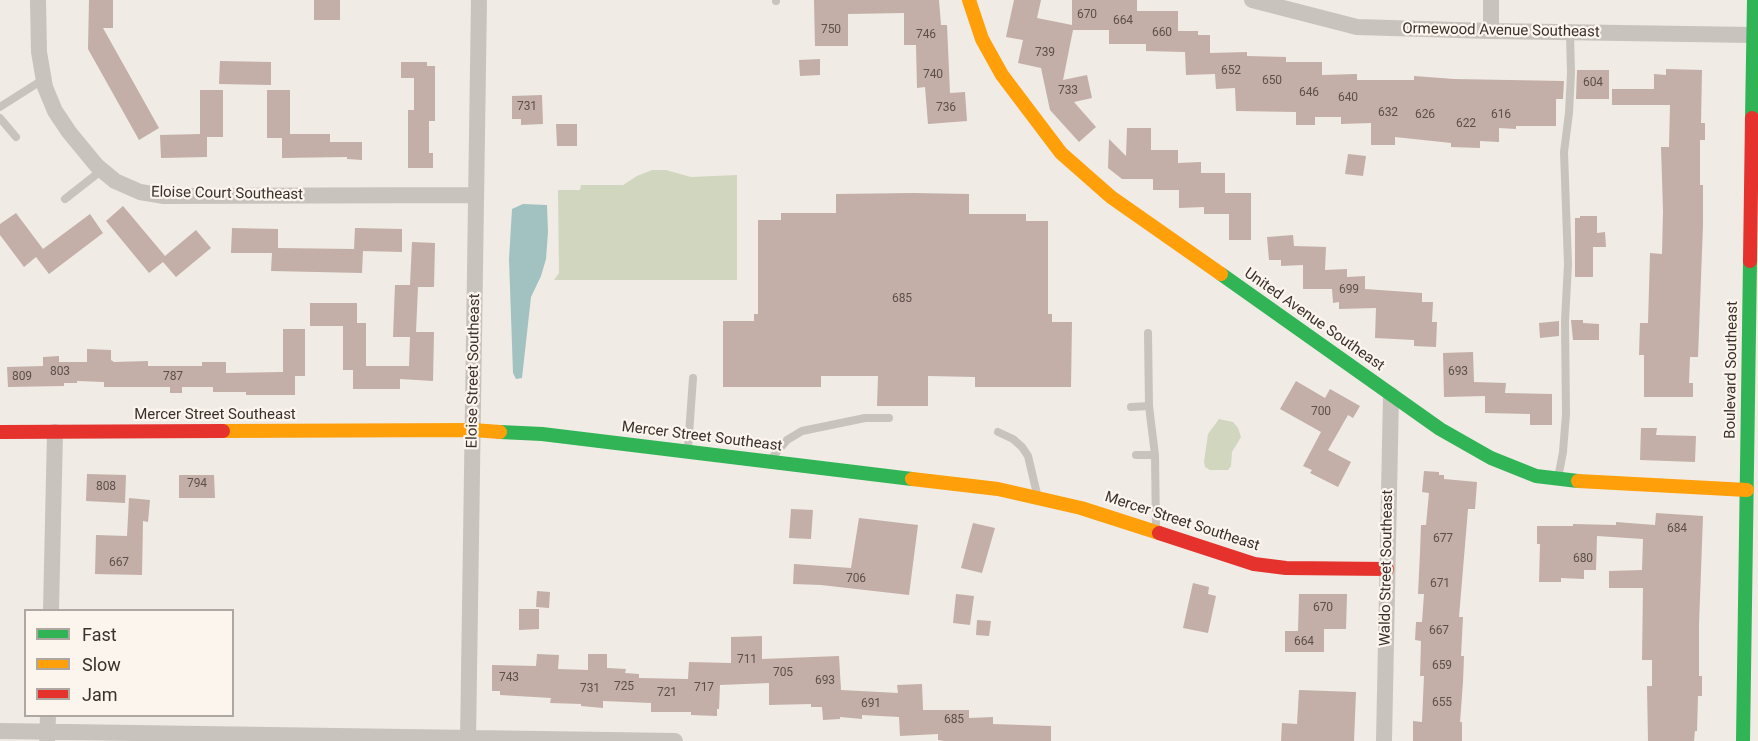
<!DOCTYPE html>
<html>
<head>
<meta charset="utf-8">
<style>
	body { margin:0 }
	#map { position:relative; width:1758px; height:741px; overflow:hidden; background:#f0ebe5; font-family:Roboto,sans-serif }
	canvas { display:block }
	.legend { position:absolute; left:24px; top:609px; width:210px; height:108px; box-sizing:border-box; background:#fbf5ee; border:2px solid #aea6a0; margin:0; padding:8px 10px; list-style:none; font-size:18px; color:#3b302b }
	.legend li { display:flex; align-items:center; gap:12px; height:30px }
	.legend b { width:30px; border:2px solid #aea6a0 }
</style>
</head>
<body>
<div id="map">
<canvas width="1758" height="741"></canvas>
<ul class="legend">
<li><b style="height:8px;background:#30b455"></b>Fast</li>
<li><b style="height:8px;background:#ff9f0a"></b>Slow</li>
<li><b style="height:8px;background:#e5322d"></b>Jam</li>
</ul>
</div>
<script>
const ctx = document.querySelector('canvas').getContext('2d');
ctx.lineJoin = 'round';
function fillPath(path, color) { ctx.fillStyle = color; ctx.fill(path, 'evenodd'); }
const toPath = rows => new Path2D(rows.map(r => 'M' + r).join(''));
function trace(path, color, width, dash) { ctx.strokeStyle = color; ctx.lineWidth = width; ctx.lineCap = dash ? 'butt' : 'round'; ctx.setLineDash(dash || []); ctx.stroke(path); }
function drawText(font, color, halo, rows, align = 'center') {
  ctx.font = font + ' Roboto,sans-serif'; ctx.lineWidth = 4.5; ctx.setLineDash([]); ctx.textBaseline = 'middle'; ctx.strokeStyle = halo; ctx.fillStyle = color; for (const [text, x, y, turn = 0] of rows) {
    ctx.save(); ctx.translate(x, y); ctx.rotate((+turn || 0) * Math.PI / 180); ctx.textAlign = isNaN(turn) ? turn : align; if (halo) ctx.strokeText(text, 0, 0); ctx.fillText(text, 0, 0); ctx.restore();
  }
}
fillPath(toPath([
	[652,170,666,170,691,177,737,175,737,280,554,280,559,273,558,190,580,190,581,185,623,185,637,176],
	[1219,419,1233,422,1238,428,1241,437,1232,452,1231,466,1228,470,1210,470,1205,467,1204,462,1208,434]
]), '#d1d6bf');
fillPath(toPath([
	[523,204,547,205,548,232,546,259,541,276,531,297,522,378,516,379,513,373,509,259,512,209]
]), '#a1c2c1');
fillPath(toPath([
	[89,0,113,0,113,28,103,28,159,128,139,140,88,49],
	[314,0,340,0,340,20,314,20],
	[814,0,939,0,941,25,947,25,950,93,965,92,967,121,928,124,925,87,917,88,916,45,904,45,904,13,848,14,848,46,815,46],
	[1014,0,1041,0,1037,18,1072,25,1072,0,1137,0,1137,11,1178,11,1178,31,1198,31,1198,35,1210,35,1210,53,1247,52,1247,56,1286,57,1286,62,1322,62,1322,75,1357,74,1357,80,1414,80,1414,76,1454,79,1564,81,1563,99,1556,99,1556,126,1516,126,1516,129,1499,128,1499,142,1480,141,1480,148,1451,147,1451,143,1395,137,1395,145,1371,145,1371,123,1341,124,1341,117,1315,117,1315,125,1296,125,1296,112,1236,111,1235,88,1216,89,1215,74,1186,75,1185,52,1146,51,1146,44,1109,44,1109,30,1073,30,1063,80,1087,75,1092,98,1074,102,1096,127,1079,142,1050,110,1041,68,1018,63,1023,40,1006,37],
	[820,59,820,75,800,76,799,60],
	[220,61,271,62,271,85,219,84],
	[401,62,427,62,427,66,435,66,435,121,429,121,429,153,433,153,433,168,408,168,408,110,414,110,414,78,401,78],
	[1666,69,1702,70,1701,123,1705,123,1705,140,1700,140,1700,185,1703,185,1703,225,1698,357,1690,357,1689,383,1693,383,1693,397,1644,397,1644,355,1639,355,1640,323,1648,323,1650,253,1662,254,1663,211,1661,147,1669,147,1670,105,1612,105,1612,89,1654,89,1654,74,1666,75],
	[1577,70,1609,70,1609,99,1576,99],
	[200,90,223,90,223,137,207,137,207,157,161,158,160,135,200,134],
	[267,90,290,90,290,134,330,134,330,142,362,142,362,160,347,159,347,157,282,158,282,138,267,138],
	[542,95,543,124,521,125,521,119,512,119,512,96],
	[556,124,577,124,577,146,557,146],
	[1127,128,1151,128,1151,150,1178,150,1178,163,1201,162,1201,173,1225,173,1225,193,1251,193,1251,240,1229,240,1229,214,1204,214,1204,207,1179,208,1179,190,1153,190,1153,179,1122,179,1108,168,1109,139,1126,156],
	[1348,154,1366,156,1363,176,1345,174],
	[913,193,969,194,969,214,1026,214,1026,221,1048,221,1048,314,1052,314,1052,322,1072,322,1071,387,975,387,975,377,928,376,928,406,877,406,878,376,821,376,821,387,723,387,723,321,754,321,754,314,758,314,758,220,781,220,781,213,836,213,836,194],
	[123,206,165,256,196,230,211,248,176,277,163,262,149,273,106,221],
	[16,213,43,249,90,214,103,233,49,274,36,257,24,267,0,235,0,224],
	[1580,216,1597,216,1597,233,1605,232,1606,247,1593,247,1593,277,1575,277,1575,218,1580,218],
	[232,228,278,229,278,248,354,249,355,228,402,229,402,252,363,251,362,273,271,271,272,253,231,253],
	[1293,235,1294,246,1326,247,1325,270,1347,269,1347,277,1365,276,1365,289,1422,293,1422,302,1433,302,1432,322,1437,322,1436,347,1414,346,1414,340,1375,338,1376,308,1339,309,1339,302,1333,303,1332,289,1303,289,1303,265,1281,266,1281,260,1269,260,1267,237],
	[412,242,435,243,434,287,418,287,416,332,434,332,433,381,400,379,400,389,353,389,353,370,343,370,343,326,310,326,310,303,357,303,357,323,366,323,366,366,409,366,410,337,393,337,395,285,410,285],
	[1571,320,1583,320,1583,323,1599,324,1599,340,1573,340],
	[1559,321,1559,336,1540,338,1539,323],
	[283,329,305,329,305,376,295,376,295,395,246,395,246,392,213,392,213,387,182,387,182,393,170,393,170,387,104,387,104,382,77,381,77,383,64,383,64,386,8,387,7,367,43,366,43,357,59,356,59,362,87,362,87,349,111,350,111,360,114,362,148,361,148,366,202,366,202,362,226,362,226,373,283,372],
	[1473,352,1474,382,1506,383,1505,393,1552,394,1552,425,1530,425,1530,414,1485,413,1485,396,1444,397,1443,353],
	[1296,381,1325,398,1330,389,1360,406,1353,418,1348,415,1328,450,1351,462,1338,487,1310,473,1312,470,1303,466,1321,432,1280,409],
	[1641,428,1657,428,1656,435,1696,436,1695,462,1640,460],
	[1424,471,1439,472,1439,475,1444,475,1444,479,1477,482,1475,509,1468,509,1459,617,1463,617,1461,656,1464,656,1463,682,1460,722,1462,722,1462,741,1413,741,1413,721,1422,722,1424,676,1420,676,1421,641,1415,640,1416,622,1422,622,1424,594,1418,594,1420,553,1421,525,1426,525,1429,493,1422,492],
	[87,474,126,475,125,503,86,501],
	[179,475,214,475,215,498,179,498],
	[129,498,150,500,148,522,143,521,142,575,95,574,96,535,127,536],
	[791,509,813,510,811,539,789,538],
	[1656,513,1703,516,1699,625,1699,676,1702,676,1702,696,1698,696,1697,731,1695,731,1694,741,1648,741,1647,686,1652,686,1652,660,1642,660,1643,588,1609,588,1609,571,1642,570,1643,539,1597,536,1596,570,1584,570,1584,579,1561,578,1561,582,1539,582,1540,544,1537,544,1537,526,1573,526,1573,524,1616,525,1616,522,1655,525],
	[859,518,918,525,909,595,821,585,793,584,794,564,851,568],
	[973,523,995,528,982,573,961,568],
	[1193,583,1209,587,1208,594,1216,596,1208,633,1183,628],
	[537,591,550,592,549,608,536,607],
	[956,594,974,596,970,625,953,623],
	[1299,594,1347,594,1346,629,1324,629,1324,652,1285,652,1285,631,1298,631],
	[519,609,539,609,539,629,519,630],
	[977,620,991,621,989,636,976,635],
	[762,636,762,659,839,656,841,690,898,693,897,685,922,684,923,710,969,710,969,718,993,717,993,724,1051,726,1051,741,944,741,938,740,938,734,900,736,899,717,862,715,862,719,840,717,840,719,823,720,822,707,811,707,811,704,769,705,769,683,720,685,719,709,717,709,717,716,691,715,691,712,651,712,651,703,603,701,603,708,581,706,581,704,550,703,551,698,500,695,500,691,492,691,492,665,536,666,537,654,559,655,558,669,588,670,588,654,607,654,607,668,626,669,625,673,639,674,639,678,688,679,689,662,731,663,731,637],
	[1299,690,1356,692,1354,741,1281,741,1282,723,1297,724]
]), '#c3afa7');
trace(toPath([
	[776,1,776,0],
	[0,107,44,79],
	[0,118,16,137],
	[65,199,102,170],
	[1148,333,1149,406],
	[1131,407,1149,406,1155,455],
	[998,432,1013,439,1022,447,1028,456,1037,494],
	[688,448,693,378],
	[1136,455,1155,455,1156,529],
	[771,459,787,440,802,431,865,418,889,418],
	[1558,478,1563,452,1566,414,1565,321,1568,264,1564,152,1569,113,1571,73,1570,32]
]), '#c9c3be', 8);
trace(toPath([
	[38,0,39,52,45,87,55,111,69,132,97,166,115,181,140,192,164,196,476,195],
	[1252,0,1357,27,1491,31,1753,35],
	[1491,0,1491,31],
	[51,610,55,432],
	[0,731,675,741],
	[47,741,48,716],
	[468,741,479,0],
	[1384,741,1391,395]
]), '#c9c3be', 16);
trace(toPath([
	[1752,118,1754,0],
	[1221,274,1440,429,1491,458,1536,476,1578,481],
	[500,432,542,434,912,479],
	[1743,741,1750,261]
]), '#30b455', 14);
trace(toPath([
	[969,0,982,39,1002,75,1061,153,1111,197,1221,274],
	[223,431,473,430,500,432],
	[912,479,998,489,1081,508,1159,533],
	[1578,481,1747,490]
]), '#ff9f0a', 14);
trace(toPath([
	[1750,261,1752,118],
	[0,432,223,431],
	[1159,533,1254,564,1286,568,1387,569]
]), '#e5322d', 14);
drawText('12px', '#5d504a', null, [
	["670",1087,15],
	["664",1123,21],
	["750",831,30],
	["660",1162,33],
	["746",926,35],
	["739",1045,53],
	["652",1231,71],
	["740",933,75],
	["650",1272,81],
	["604",1593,83],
	["733",1068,91],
	["646",1309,93],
	["640",1348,98],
	["731",527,107],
	["736",946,108],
	["632",1388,113],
	["626",1425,115],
	["616",1501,115],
	["622",1466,124],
	["699",1349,290],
	["685",902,299],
	["803",60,372],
	["693",1458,372],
	["809",22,377],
	["787",173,377],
	["700",1321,412],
	["794",197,484],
	["808",106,487],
	["684",1677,529],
	["677",1443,539],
	["680",1583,559],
	["667",119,563],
	["706",856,579],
	["671",1440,584],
	["670",1323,608],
	["667",1439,631],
	["664",1304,642],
	["711",747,660],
	["659",1442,666],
	["705",783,673],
	["743",509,678],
	["693",825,681],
	["725",624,687],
	["717",704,688],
	["731",590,689],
	["721",667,693],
	["655",1442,703],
	["691",871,704],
	["685",954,720]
]);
drawText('15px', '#3b302b', '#fbf5ee', [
	["Ormewood Avenue Southeast",1501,31,1],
	["Eloise Court Southeast",227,194,1],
	["United Avenue Southeast",1314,320,35],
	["Boulevard Southeast",1732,370,-89],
	["Eloise Street Southeast",474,371,-89],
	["Mercer Street Southeast",215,415],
	["Mercer Street Southeast",702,437,7],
	["Mercer Street Southeast",1182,522,18],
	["Waldo Street Southeast",1387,568,-89]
]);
</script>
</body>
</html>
